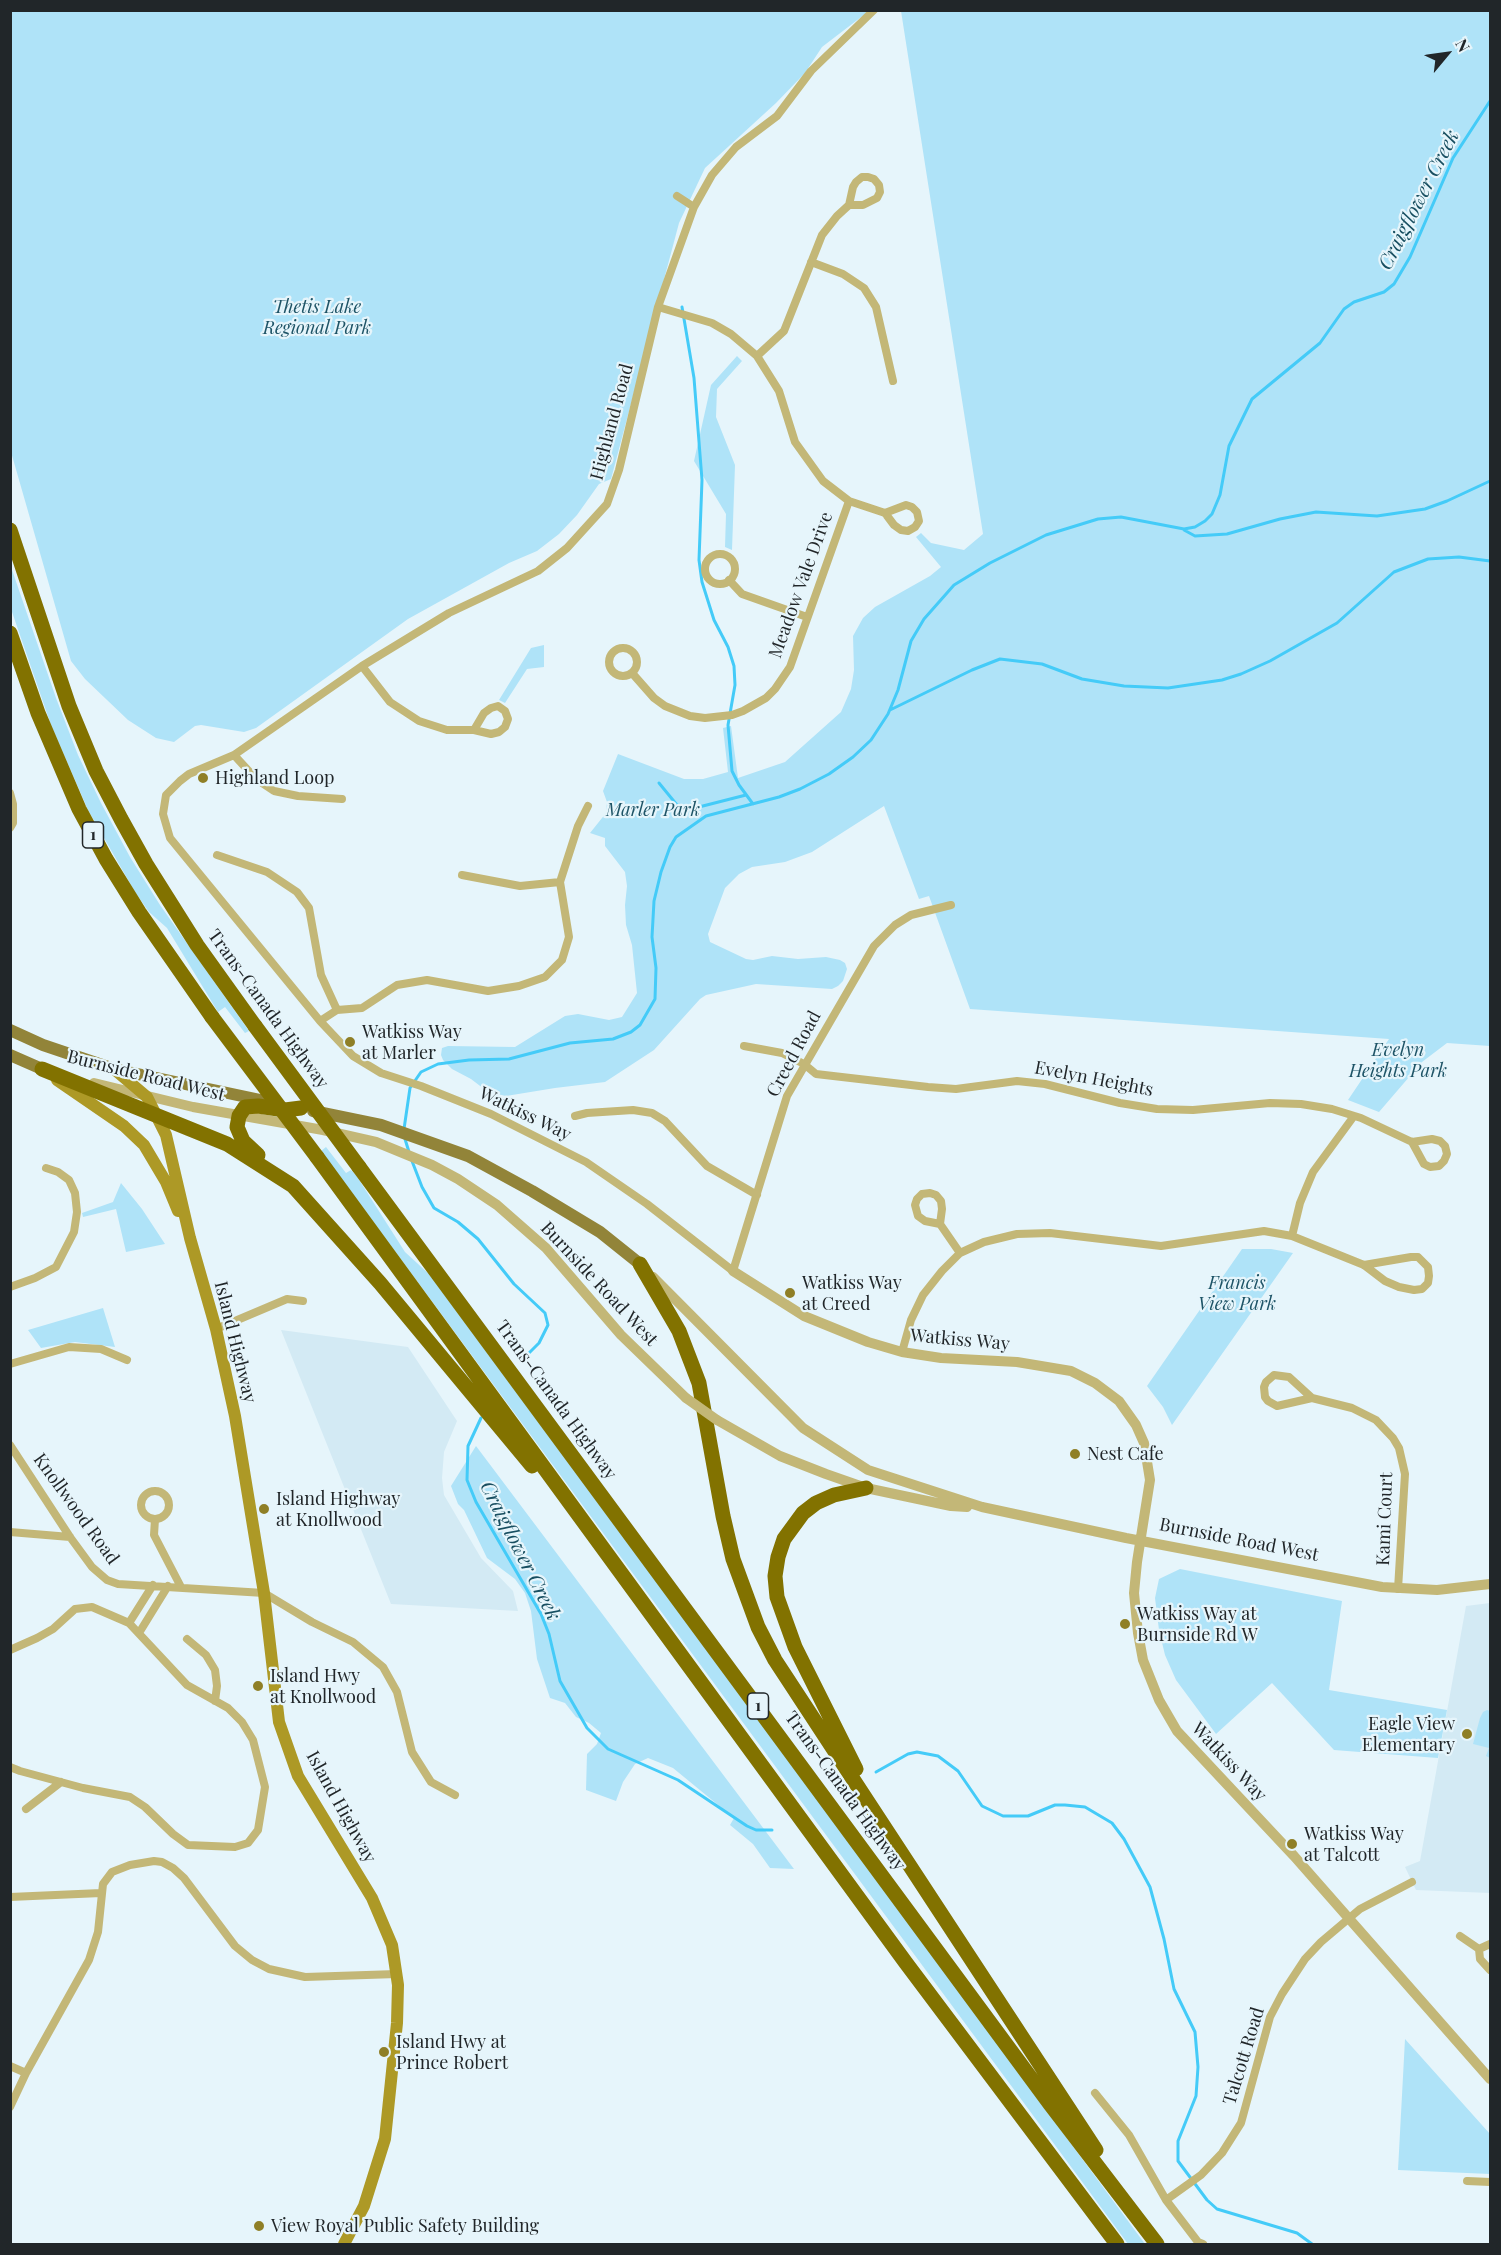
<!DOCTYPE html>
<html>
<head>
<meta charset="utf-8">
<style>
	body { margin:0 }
	#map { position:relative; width:1501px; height:2255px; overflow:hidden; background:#e6f5fb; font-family:"Playfair Display",serif }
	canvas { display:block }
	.frame { position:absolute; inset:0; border:12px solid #212629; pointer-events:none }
	.north { position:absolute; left:1417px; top:24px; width:60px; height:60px; -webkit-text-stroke:4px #e6f5fb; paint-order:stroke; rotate:61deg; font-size:16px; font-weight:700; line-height:24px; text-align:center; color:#212629 }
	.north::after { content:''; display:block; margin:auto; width:21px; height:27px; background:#212629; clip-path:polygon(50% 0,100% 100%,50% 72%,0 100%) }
</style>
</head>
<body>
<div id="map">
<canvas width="1501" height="2255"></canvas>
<div class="frame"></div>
<div class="north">N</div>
</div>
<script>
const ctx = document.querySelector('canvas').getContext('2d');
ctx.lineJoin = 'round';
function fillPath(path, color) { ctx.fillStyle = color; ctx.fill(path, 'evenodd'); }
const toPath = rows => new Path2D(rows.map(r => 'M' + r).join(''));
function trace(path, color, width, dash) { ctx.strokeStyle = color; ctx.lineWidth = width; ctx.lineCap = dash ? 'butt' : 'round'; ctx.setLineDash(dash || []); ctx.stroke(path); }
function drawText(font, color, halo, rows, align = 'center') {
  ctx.font = font + ' "Playfair Display",serif'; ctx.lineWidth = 4.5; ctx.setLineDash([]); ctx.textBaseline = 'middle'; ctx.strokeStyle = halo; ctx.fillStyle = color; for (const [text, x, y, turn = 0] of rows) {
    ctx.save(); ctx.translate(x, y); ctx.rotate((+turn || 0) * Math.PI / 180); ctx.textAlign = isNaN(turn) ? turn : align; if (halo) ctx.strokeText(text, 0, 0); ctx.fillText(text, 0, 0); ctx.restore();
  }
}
fillPath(toPath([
	[281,1330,408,1347,457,1421,444,1452,442,1478,444,1495,481,1558,513,1591,518,1611,391,1604],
	[1490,1603,1490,1893,1416,1890,1405,1867,1420,1861,1466,1606]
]), '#d3eaf4');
fillPath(toPath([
	[11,11,869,11,822,47,805,73,776,103,705,168,679,223,611,479,599,484,577,515,559,534,537,551,509,563,408,619,256,728,244,732,201,725,195,726,174,742,156,738,128,720,85,679,71,661,11,452],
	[901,11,1490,11,1490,1046,1447,1043,1422,1062,1379,1112,1348,1100,1389,1039,970,1009,929,896,919,899,884,806,812,852,785,862,752,867,739,874,725,888,708,934,710,942,746,959,753,960,772,956,798,959,826,957,840,960,845,963,847,969,843,981,838,986,832,989,756,984,706,995,700,999,654,1050,605,1082,555,1088,506,1096,488,1092,471,1079,452,1069,443,1060,441,1055,442,1048,448,1046,515,1047,565,1016,578,1014,609,1020,622,1017,637,993,632,945,626,925,625,905,627,886,625,872,605,846,605,838,590,833,606,813,607,802,603,791,618,754,684,779,703,779,728,772,723,728,731,726,738,778,785,762,841,712,851,689,854,670,853,636,863,618,875,607,930,576,941,567,916,537,921,533,931,543,964,550,983,534],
	[737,356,742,361,717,389,716,417,735,465,732,550,725,547,726,514,694,461,711,385],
	[10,564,56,698,78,755,101,803,130,857,160,905,249,1031,245,1033,225,1007,218,1012,167,928,149,912,135,892,88,810,51,725,11,609],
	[544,645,544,667,527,669,505,703,499,700,531,648],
	[326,1147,346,1173,351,1170,356,1175,405,1252,429,1274,1145,2244,1128,2244,321,1151],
	[121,1183,142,1209,165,1244,126,1252,116,1209,83,1217,82,1213,113,1202],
	[1242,1249,1271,1249,1293,1253,1172,1425,1163,1407,1147,1386],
	[103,1308,115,1347,75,1342,41,1348,28,1330],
	[476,1446,794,1869,770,1868,753,1844,730,1825,734,1818,673,1768,648,1758,635,1764,623,1782,616,1801,586,1790,587,1754,597,1744,601,1733,589,1723,576,1717,565,1703,550,1698,537,1659,531,1611,525,1593,515,1579,487,1558,464,1510,458,1504,451,1486],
	[1180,1569,1342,1601,1329,1690,1447,1710,1438,1758,1334,1750,1272,1683,1216,1734,1176,1680,1165,1655,1159,1630,1155,1598,1159,1579],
	[1487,1710,1490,1711,1490,1758,1486,1756,1489,1748,1473,1744,1480,1718,1483,1712],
	[1405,2039,1490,2134,1490,2174,1398,2170]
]), '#afe3f8');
trace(toPath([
	[682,307,694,378,702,480,699,560,702,582,714,620,728,647,734,666,735,685,728,725,732,771,739,785,753,804],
	[1184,530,1195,536,1227,534,1280,519,1316,512,1377,516,1425,509,1447,501,1490,481],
	[890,710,972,670,1000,659,1042,664,1082,679,1124,686,1168,688,1222,680,1241,674,1270,661,1337,623,1394,572,1428,559,1459,557,1490,561],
	[659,783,677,805,695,808,746,795],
	[404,1129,410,1088,421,1072,438,1064,469,1060,509,1059,570,1043,613,1039,631,1032,640,1025,655,999,656,968,652,937,654,901,661,872,670,847,676,837,706,816,779,797,800,789,829,774,853,757,871,740,888,714,898,690,911,641,924,619,954,585,990,563,1046,535,1098,519,1121,517,1184,529,1195,527,1205,521,1212,514,1220,495,1229,446,1252,399,1320,343,1344,309,1354,302,1384,292,1394,284,1410,257,1453,158,1490,101],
	[405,1139,409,1152],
	[412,1161,422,1187,434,1208,458,1222,478,1239,514,1284,545,1313,548,1325,539,1343,524,1358],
	[481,1418,468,1446,467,1480,476,1502,541,1614,549,1634,560,1681,587,1728,608,1749,678,1780,747,1826,756,1830,772,1830],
	[876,1772,908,1754,917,1752,938,1756,958,1771,982,1806,1003,1816,1028,1816,1055,1805,1065,1805,1085,1807,1112,1823,1124,1839,1150,1887,1164,1939,1174,1989,1195,2032,1198,2067,1196,2096,1178,2141,1178,2161,1207,2200,1217,2209,1297,2233,1312,2244]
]), '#44cbf8', 3);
trace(toPath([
	[874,10,811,71,777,116,736,147,712,175,694,207,658,307,619,470,607,504,567,548,538,571,449,613,362,666,234,755,189,774,180,781,166,795,163,814,170,838,320,1021,353,1056,381,1073,421,1086,491,1114,586,1162,647,1204,733,1271,787,1096,874,946,895,925,911,915,951,905],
	[677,196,694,207],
	[811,262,843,274,864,288,876,307,893,381],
	[658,307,712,323,731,334,757,356,779,391,795,442,823,481,849,501,885,513,894,525,901,530,908,531,915,527,919,521,917,512,912,507,906,505,885,513],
	[757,356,784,331,822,235,837,216,849,205,853,187,856,182,862,177,868,177,874,179,879,185,880,192,877,198,863,205,849,205],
	'705 569a15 15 0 1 1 30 0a15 15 0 1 1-30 0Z',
	[729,580,742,594,807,617],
	'609 662a14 14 0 1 1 28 0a14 14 0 1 1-28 0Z',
	[362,666,390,702,419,721,447,730,474,730,491,734,499,732,505,727,508,719,505,711,498,706,491,708,484,713,474,730],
	[632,673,654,698,665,706,690,716,705,718,732,715,743,711,766,698,775,689,790,667,849,501],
	[234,755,256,779,274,791,298,796,342,799],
	[10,793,13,804,13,823,10,828],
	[217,855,267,872,297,892,309,908,321,975,337,1010],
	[462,875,520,886,560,882],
	[320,1021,337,1010,362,1008,397,985,427,980,488,991,519,986,545,977,562,960,569,937,560,882,578,826,588,806],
	[744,1046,782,1053,804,1064,816,1074,928,1087,956,1089,1017,1081,1045,1084,1120,1103,1157,1109,1193,1110,1270,1103,1301,1104,1332,1109,1361,1118,1412,1142,1432,1139,1440,1141,1445,1146,1447,1154,1444,1161,1439,1166,1430,1167,1424,1164,1412,1142],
	[575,1116,587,1113,633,1110,652,1113,665,1121,707,1166,757,1195],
	[940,1224,925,1221,918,1216,915,1205,917,1199,922,1194,930,1193,936,1195,941,1201,942,1209,940,1224,960,1253],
	[1292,1236,1300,1203,1313,1172,1354,1116],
	[10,1287,35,1278,56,1267,74,1232,77,1212,75,1193,69,1180,58,1172,46,1168],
	[216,1329,287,1299,303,1301],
	[902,1352,911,1320,923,1295,942,1271,960,1253,984,1242,1017,1234,1050,1233,1161,1246,1264,1231,1292,1236,1364,1265,1385,1281,1399,1287,1414,1290,1422,1289,1428,1283,1429,1276,1428,1267,1418,1257,1411,1257,1364,1265],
	[10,1364,69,1347,101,1349,127,1360],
	[1312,1398,1277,1406,1268,1401,1265,1397,1264,1387,1266,1382,1274,1375,1289,1377,1312,1398,1352,1408,1376,1420,1393,1438,1399,1448,1405,1474,1398,1589],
	[10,1445,70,1537,92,1567,107,1580,118,1584,264,1593,312,1622,353,1642,383,1667,397,1692,412,1752,431,1782,455,1795],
	'141 1505a14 14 0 1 1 28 0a14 14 0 1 1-28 0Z',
	[155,1519,154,1535,181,1587],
	[10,1532,70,1537],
	[129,1623,153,1585],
	[139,1633,168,1586],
	[187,1639,206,1655,215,1670,217,1686,215,1701],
	[10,1650,37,1638,53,1629,75,1609,92,1607,129,1623,187,1685,228,1708,242,1722,253,1740,265,1787,258,1830,248,1843,235,1847,188,1845,173,1834,145,1807,130,1797,83,1788,20,1771,10,1767],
	[26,1809,61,1782],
	[10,1897,101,1893],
	[1460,1936,1479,1949,1480,1959,1490,1970],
	[1479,1949,1490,1944],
	[10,2066,26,2073],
	[1095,2093,1129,2135,1166,2200,1198,2242,1203,2244],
	[10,2107,26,2073,89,1960,98,1932,103,1884,112,1872,130,1865,154,1861,162,1862,173,1868,184,1878,235,1946,252,1960,269,1969,305,1977,397,1974],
	[1467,2181,1490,2182],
	[1166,2200,1201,2175,1222,2153,1241,2123,1270,2017,1282,1994,1305,1959,1321,1942,1360,1909,1412,1882]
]), '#c3b777', 8);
trace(toPath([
	[94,1083,193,1107,323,1130,376,1142,432,1165,458,1179,497,1205,546,1248,621,1335,686,1398],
	[733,1271,804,1316,868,1342,902,1352,941,1358,1017,1362,1071,1371,1095,1383,1119,1401,1136,1425,1144,1443,1150,1480,1137,1562,1134,1593,1138,1633,1143,1660,1159,1700,1177,1731,1294,1856,1490,2079],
	[653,1277,803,1428,868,1470,982,1507,1126,1538,1382,1587,1437,1590,1490,1584],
	[717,1420,780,1456,826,1474,866,1488,951,1506,967,1507]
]), '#c3b777', 10);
trace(toPath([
	[114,1069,147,1097,166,1135,190,1238,216,1329,235,1416,264,1593,279,1722,298,1776,372,1898,392,1945,398,1985,397,2023,385,2139,364,2206,344,2244],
	[57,1080,124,1126,144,1145,166,1182,178,1211]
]), '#ad9926', 12);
trace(toPath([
	[10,1030,43,1045,114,1069,270,1102],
	[10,1055,42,1069],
	[313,1111,381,1125,468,1156,532,1191,600,1232,640,1264]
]), '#928439', 12);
trace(toPath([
	[10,530,69,706,96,771,121,819,146,864,197,945,255,1026],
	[10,633,38,713,79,809,106,859,139,912,212,1017],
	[42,1069,227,1144,293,1186,380,1283,532,1466],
	[258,1155,243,1141,237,1127,239,1116,245,1107,258,1106,285,1110,301,1108],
	[317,1157,906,1963,1117,2244],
	[359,1167,1050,2104,1157,2244],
	[640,1264,679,1331,699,1383,723,1516,733,1559,758,1627,775,1660,1096,2150],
	[856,1769,795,1647,777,1597,775,1576,778,1557,784,1539,803,1513,816,1503,834,1495,866,1488]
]), '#827200', 15);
trace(toPath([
	[686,1398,717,1420]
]), '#c3b777', 10);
trace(toPath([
	[212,1017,317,1157],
	[255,1026,359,1167]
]), '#827200', 15);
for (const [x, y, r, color] of [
	[203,778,6,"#8f7f26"],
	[350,1042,6,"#8f7f26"],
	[790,1293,6,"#8f7f26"],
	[1075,1454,6,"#8f7f26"],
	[264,1509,6,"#8f7f26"],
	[1125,1624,6,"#8f7f26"],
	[258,1686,6,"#8f7f26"],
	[1467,1734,6,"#8f7f26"],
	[1292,1844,6,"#8f7f26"],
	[384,2052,6,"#8f7f26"],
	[259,2226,6,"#8f7f26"]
]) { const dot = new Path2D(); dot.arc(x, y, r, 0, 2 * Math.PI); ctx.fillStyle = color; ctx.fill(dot); trace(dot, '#e6f5fb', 2); }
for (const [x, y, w] of [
	[93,835,21],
	[758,1706,21]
]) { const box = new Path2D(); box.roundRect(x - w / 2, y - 13, w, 26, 4.5); ctx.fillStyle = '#e6f5fb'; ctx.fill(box); trace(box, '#212629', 1.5); }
drawText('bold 16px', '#212629', null, [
	["1",93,835],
	["1",758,1706]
]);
drawText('italic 18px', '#1e5467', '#e6f5fb', [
	["Thetis Lake",317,307],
	["Regional Park",317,328],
	["Marler Park",653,810],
	["Evelyn",1398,1050],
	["Heights Park",1398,1071],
	["Francis",1237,1283],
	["View Park",1237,1304]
]);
drawText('18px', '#212629', '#e6f5fb', [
	["Highland Road",612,422,-75],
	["Meadow Vale Drive",801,585,-70],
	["Trans-Canada Highway",268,1009,54],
	["Creed Road",794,1054,-62],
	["Burnside Road West",146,1076,14],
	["Evelyn Heights",1094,1079,11],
	["Watkiss Way",525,1114,26],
	["Burnside Road West",599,1284,47],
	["Watkiss Way",960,1340,5],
	["Island Highway",235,1342,76],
	["Trans-Canada Highway",556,1400,54],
	["Knollwood Road",76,1509,54],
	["Kami Court",1385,1519,-88],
	["Burnside Road West",1239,1540,11],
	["Watkiss Way",1229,1762,47],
	["Trans-Canada Highway",845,1791,54],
	["Island Highway",341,1807,61],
	["Talcott Road",1244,2056,-73]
]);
drawText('18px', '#212629', '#e6f5fb', [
	["Highland Loop",215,778],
	["Watkiss Way",362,1032],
	["at Marler",362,1053],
	["Watkiss Way",802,1283],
	["at Creed",802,1304],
	["Nest Cafe",1087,1454],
	["Island Highway",276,1499],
	["at Knollwood",276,1520],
	["Watkiss Way at",1137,1614],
	["Burnside Rd W",1137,1635],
	["Island Hwy",270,1676],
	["at Knollwood",270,1697],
	["Eagle View",1455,1724,"right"],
	["Elementary",1455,1745,"right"],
	["Watkiss Way",1304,1834],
	["at Talcott",1304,1855],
	["Island Hwy at",396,2042],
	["Prince Robert",396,2063],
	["View Royal Public Safety Building",271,2226]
], 'left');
drawText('italic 20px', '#184f61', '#e6f5fb', [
	["Craigflower Creek",1419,200,-63],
	["Craigflower Creek",520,1551,63]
]);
</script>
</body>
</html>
